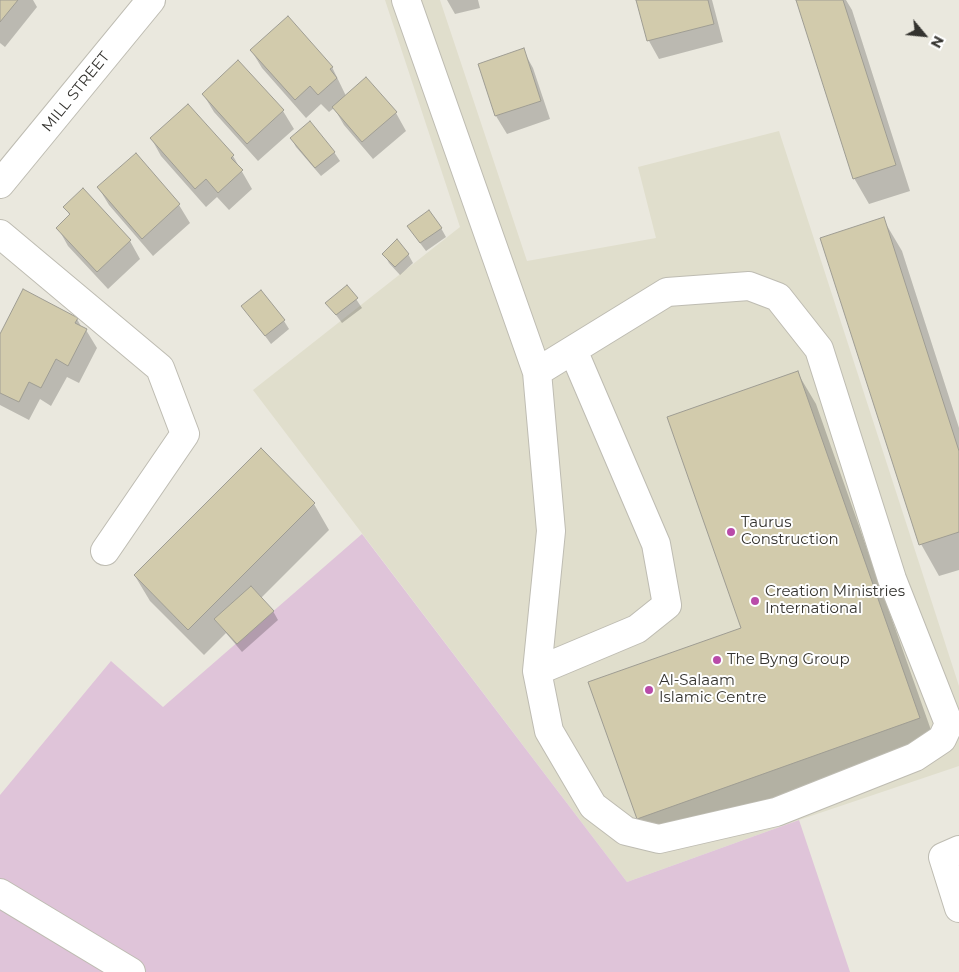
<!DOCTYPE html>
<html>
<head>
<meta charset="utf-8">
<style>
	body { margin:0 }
	#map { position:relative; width:959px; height:972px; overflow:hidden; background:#eae8de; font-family:Montserrat,sans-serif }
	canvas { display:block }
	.north { position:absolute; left:899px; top:10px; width:50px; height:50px; -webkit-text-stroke:4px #fff; paint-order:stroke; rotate:118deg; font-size:14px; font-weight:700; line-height:20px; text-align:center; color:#34332f }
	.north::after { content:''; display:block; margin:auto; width:18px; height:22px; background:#34332f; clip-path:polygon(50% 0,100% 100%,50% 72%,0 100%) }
</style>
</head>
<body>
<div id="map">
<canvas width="959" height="972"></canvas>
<div class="north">N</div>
</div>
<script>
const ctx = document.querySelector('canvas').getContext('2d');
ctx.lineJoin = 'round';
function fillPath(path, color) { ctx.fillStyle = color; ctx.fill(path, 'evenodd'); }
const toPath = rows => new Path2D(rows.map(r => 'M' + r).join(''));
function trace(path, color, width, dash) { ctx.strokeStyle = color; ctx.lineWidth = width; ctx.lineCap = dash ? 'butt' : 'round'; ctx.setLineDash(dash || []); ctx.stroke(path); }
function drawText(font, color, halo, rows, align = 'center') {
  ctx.font = font + ' Montserrat,sans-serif'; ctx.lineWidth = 4; ctx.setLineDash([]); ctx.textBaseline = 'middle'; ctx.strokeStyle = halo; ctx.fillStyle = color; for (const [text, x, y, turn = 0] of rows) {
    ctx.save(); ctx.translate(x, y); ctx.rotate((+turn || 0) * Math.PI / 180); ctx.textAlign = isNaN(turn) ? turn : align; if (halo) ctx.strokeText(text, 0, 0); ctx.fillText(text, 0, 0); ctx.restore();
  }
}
fillPath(toPath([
	[385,0,440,0,527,261,656,238,638,167,779,131,959,686,959,766,799,820,627,882,253,390,460,227]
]), '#e0decc');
fillPath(toPath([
	[362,534,627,882,799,820,850,972,0,972,0,795,111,661,163,707]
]), '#dfc4d9');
fillPath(toPath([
	[0,0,33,0,37,7,5,47,0,43],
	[447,0,478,0,480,8,455,14],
	[638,0,712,0,723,42,659,59,649,41],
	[797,0,846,0,852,10,910,191,869,204,854,178],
	[251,50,332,67,346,96,396,113,406,131,373,159,344,125,334,108,329,112,321,104,306,118,262,68],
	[523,50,533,68,550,119,507,134,496,116,479,65],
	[238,62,283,111,294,129,258,161,214,112,203,94],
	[310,123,334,152,340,161,321,176,296,147,291,138],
	[151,138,233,156,252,189,229,210,217,197,206,207,161,156],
	[136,155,179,205,190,223,153,256,109,205,98,187],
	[65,207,130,241,140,259,108,289,68,246,58,228,70,216],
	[883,219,902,251,959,428,959,570,939,576,921,544],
	[441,228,446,237,426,251,414,235],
	[384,254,408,254,413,263,400,275,389,263],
	[356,299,362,308,342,323,327,303],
	[243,306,284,321,289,329,271,344],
	[77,319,82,328,86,330,97,348,79,383,67,377,51,406,40,399,29,420,0,405,0,337],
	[797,372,816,404,938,750,657,850,638,818,742,628],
	[261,450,314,504,329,530,261,598,273,611,278,620,242,652,226,633,204,655,150,601,135,576]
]), '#0003');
const building = toPath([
	[0,0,18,0,0,22,0,0],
	[636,0,708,0,714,24,647,41,636,0],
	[796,0,843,0,896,165,853,179,796,0],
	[288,16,333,67,330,69,337,78,318,95,310,86,295,100,250,50,288,16],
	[524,48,541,101,495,116,478,64,524,48],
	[238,60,284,110,247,144,202,94,238,60],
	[366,77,397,112,362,142,332,107,366,77],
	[188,104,234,155,231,158,243,170,218,193,206,179,195,189,150,138,188,104],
	[310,121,335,152,315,168,290,138,310,121],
	[136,153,180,204,142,239,97,187,136,153],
	[83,188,131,240,97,272,56,228,70,214,63,207,83,188],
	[429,210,442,228,420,243,407,226,429,210],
	[884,217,959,451,959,532,919,545,820,238,884,217],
	[397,239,409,254,395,267,382,254,397,239],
	[347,285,358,298,336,315,325,303,347,285],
	[23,289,78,318,75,323,87,329,68,366,56,359,41,388,29,382,19,402,0,393,0,334,23,289],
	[261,290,285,320,265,336,241,306,261,290],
	[798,371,920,718,637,819,588,682,741,628,667,417,798,371],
	[261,448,315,503,188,630,134,575,261,448],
	[251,586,274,611,237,644,214,619,251,586]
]);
fillPath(building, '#d2cbac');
trace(building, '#9f9d93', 1);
const minor = toPath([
	[406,0,537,372,551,531,537,671,549,731,593,806,626,831,659,839,776,812,915,757,942,739,949,724,892,579,819,349,778,297,749,286,667,292,537,372],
	[0,184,151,0],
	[0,234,160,368,185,434,105,551],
	[537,671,637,629,667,605,656,544,573,350],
	[959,850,943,857,959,908],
	[0,893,131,972]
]);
trace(minor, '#bebcb2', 30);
trace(minor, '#fff', 28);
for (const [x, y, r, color] of [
	[731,532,5,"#b94ba9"],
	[755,601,5,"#b94ba9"],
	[717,660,5,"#b94ba9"],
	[649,690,5,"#b94ba9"]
]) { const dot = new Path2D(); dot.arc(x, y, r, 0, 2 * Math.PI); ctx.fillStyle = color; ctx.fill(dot); trace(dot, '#fff', 2); }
drawText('15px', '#34332f', '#fff', [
	["MILL STREET",76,92,-51]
]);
drawText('15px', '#34332f', '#fff', [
	["Taurus",741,523],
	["Construction",741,540],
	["Creation Ministries",765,592],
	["International",765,609],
	["The Byng Group",727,660],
	["Al-Salaam",659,681],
	["Islamic Centre",659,698]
], 'left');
</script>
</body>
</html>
